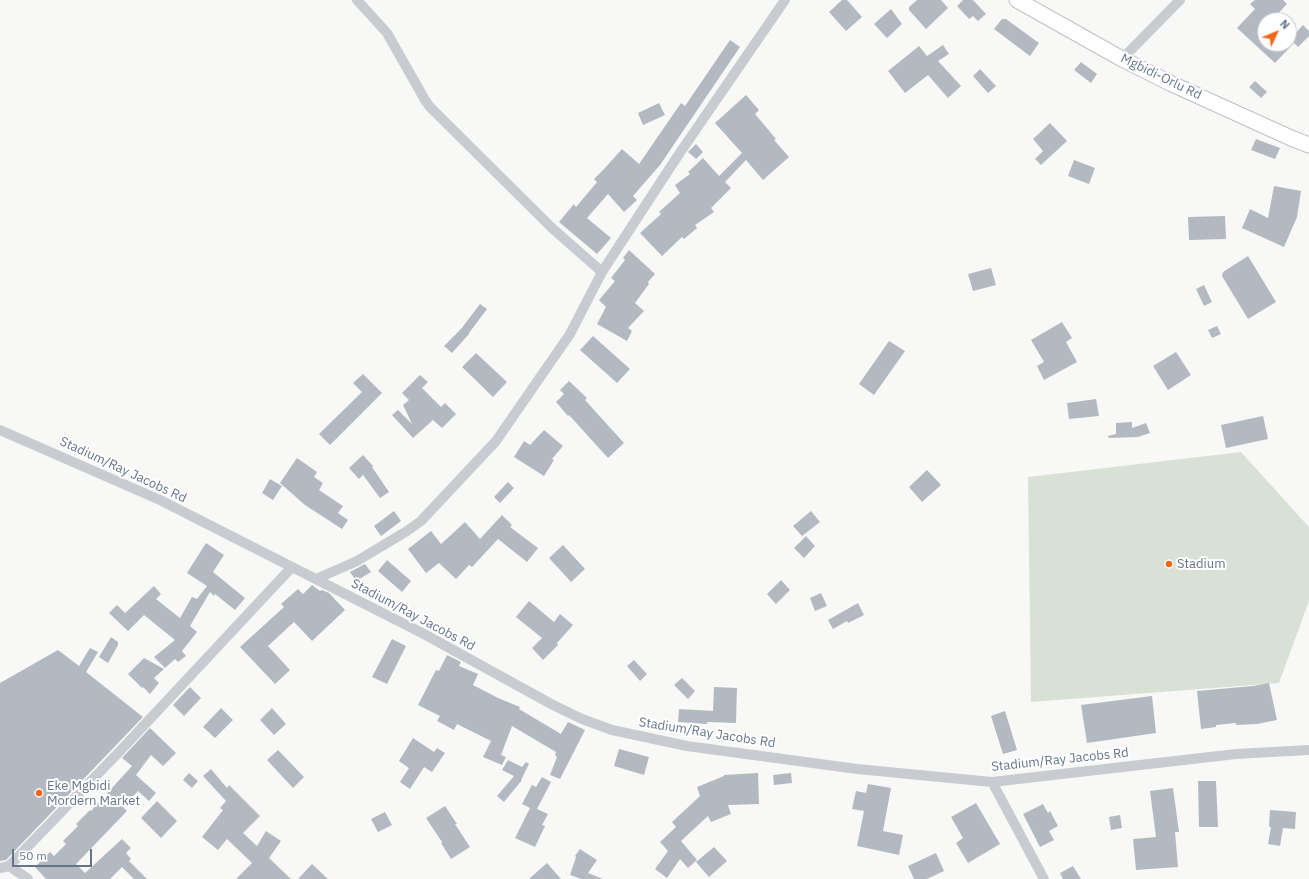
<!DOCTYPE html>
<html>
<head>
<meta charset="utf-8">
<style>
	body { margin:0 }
	#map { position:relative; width:1309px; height:879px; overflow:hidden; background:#f8f9f6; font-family:"IBM Plex Sans",sans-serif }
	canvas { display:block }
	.north { position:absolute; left:1257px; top:12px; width:40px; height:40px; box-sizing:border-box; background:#fff; border:1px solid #c1c8d0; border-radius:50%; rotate:46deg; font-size:11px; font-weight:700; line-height:16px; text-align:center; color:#64758a }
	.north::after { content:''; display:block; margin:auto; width:14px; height:18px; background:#f56619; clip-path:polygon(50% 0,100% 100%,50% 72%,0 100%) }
	.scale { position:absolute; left:12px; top:849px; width:80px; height:18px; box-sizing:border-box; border:2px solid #64758a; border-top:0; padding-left:5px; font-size:12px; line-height:14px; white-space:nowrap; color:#64758a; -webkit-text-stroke:3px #fff; paint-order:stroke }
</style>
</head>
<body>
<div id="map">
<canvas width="1309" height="879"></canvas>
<div class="north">N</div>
<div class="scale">50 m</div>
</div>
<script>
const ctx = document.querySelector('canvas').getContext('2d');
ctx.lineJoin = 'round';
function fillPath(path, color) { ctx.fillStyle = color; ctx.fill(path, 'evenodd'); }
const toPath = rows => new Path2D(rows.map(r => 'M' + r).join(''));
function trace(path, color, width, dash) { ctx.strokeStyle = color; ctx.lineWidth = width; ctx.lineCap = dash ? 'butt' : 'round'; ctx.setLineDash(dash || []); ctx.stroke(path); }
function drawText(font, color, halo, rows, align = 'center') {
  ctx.font = font + ' "IBM Plex Sans",sans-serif'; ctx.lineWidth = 4; ctx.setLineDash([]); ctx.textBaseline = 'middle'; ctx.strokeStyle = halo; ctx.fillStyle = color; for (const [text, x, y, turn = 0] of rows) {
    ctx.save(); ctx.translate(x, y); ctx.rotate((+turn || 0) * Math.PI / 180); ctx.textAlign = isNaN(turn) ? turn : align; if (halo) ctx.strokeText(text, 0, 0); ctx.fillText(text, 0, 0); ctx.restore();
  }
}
fillPath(toPath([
	[1241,452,1309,527,1309,601,1279,683,1031,702,1028,477]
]), '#d9e1d6');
fillPath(toPath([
	[842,0,847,0,862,17,846,31,829,12],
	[917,0,941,0,948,8,926,29,909,10,909,7],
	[963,0,973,0,986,14,978,21,973,16,969,19,957,6],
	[1255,0,1283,0,1287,4,1272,20,1265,20,1265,44,1293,44,1275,63,1237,28,1255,9,1250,4],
	[891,9,902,24,887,38,874,24],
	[1002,19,1006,19,1039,43,1030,56,994,29],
	[1303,25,1309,31,1309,36,1298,47,1290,39],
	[730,40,740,47,660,165,633,196,637,200,624,212,608,194,587,218,611,238,597,254,559,222,574,204,576,207,597,182,594,179,604,169,622,149,639,164,681,103,685,106],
	[943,45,949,54,938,61,961,86,948,98,928,75,905,93,888,71,919,46,927,56],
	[1081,62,1097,74,1091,83,1074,70],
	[980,69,996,86,988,93,973,76],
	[1255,81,1267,92,1261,98,1249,87],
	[746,95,759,110,755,114,776,139,774,140,789,157,763,180,746,160,725,182,731,188,711,208,714,212,695,225,697,228,684,239,682,237,662,256,640,233,661,214,659,212,680,193,675,185,690,174,688,172,703,158,719,176,742,153,715,123],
	[659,103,665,115,643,125,638,113],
	[1050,123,1067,141,1041,165,1035,159,1043,151,1033,139],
	[1256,139,1280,148,1275,159,1251,150],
	[696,144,703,152,696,159,688,152],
	[1074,160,1095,168,1089,184,1068,176],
	[1274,186,1301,191,1297,217,1284,247,1242,228,1250,209,1268,218],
	[1225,216,1226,239,1189,240,1188,217],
	[629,250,655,274,648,282,649,284,635,303,644,311,628,328,632,331,627,341,597,324,606,307,599,300,615,281,611,278,625,260,623,258],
	[1248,256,1276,302,1248,319,1222,276,1223,272],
	[991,268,996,285,973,291,968,274],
	[1204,285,1212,302,1204,306,1196,289],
	[480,304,487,309,469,333,469,334,452,353,444,346,461,329],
	[1062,322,1072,338,1066,342,1077,362,1044,380,1037,366,1044,362,1031,340],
	[1217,326,1221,334,1212,338,1208,330],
	[593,336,630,369,617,383,580,350],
	[889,341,905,351,874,395,859,384],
	[1176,352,1191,375,1168,390,1153,366],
	[476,353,507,382,493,397,462,367],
	[363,374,382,393,330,445,319,434,362,392,353,383],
	[420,375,428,382,422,388,441,407,445,403,456,414,442,428,433,420,413,438,392,415,398,410,412,424,403,405,409,400,402,393],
	[569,381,587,398,585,400,624,443,608,458,569,415,568,416,556,402,564,394,560,390],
	[1096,399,1099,416,1069,419,1067,403],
	[1263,416,1268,439,1226,448,1221,425],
	[1132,422,1132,428,1146,423,1150,433,1138,437,1109,438,1108,436,1116,434,1116,423],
	[544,430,563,446,552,459,554,460,544,476,514,457,524,441,530,445],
	[363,455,373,466,372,467,389,492,380,498,363,475,359,479,349,468],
	[297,458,317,472,314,477,323,483,319,490,343,506,338,513,348,520,342,529,305,505,280,483],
	[927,470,941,485,922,502,909,487],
	[270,479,282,486,273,500,262,493],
	[508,482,514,488,500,503,494,497],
	[394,511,401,521,381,536,374,526],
	[811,511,820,522,802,536,793,526],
	[502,515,512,525,510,527,538,548,527,562,498,539,472,567,469,565,456,579,439,563,426,573,408,549,431,531,441,544,465,522,480,539],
	[806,536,815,546,804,558,794,548],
	[206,543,224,555,213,572,245,598,235,610,215,594,214,596,210,592,190,626,197,632,182,651,186,656,178,662,175,659,165,668,154,657,175,640,144,615,128,631,109,613,117,605,125,613,154,586,161,594,156,599,180,618,192,597,197,599,207,586,187,573],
	[563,545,585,569,571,582,549,558],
	[387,560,411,581,402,592,378,571],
	[365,564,371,572,356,581,350,572],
	[781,580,790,590,776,604,767,594],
	[312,585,320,591,322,590,329,593,345,610,312,641,294,622,268,646,290,670,275,684,240,647,284,607,281,604,298,589,303,594],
	[821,593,827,606,815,611,810,598],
	[529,601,554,622,560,614,573,625,557,643,558,645,543,660,532,648,542,638,516,617],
	[858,603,864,615,848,623,847,621,833,629,828,620],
	[111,637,118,642,118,645,108,663,99,657],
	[392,639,406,646,387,684,372,677],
	[90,648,98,652,86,672,143,717,6,860,0,861,0,683,58,650,79,666],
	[447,655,461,662,459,666,478,674,473,685,498,698,520,707,519,709,561,734,568,722,585,730,560,779,550,775,557,757,555,755,556,752,512,726,501,755,506,757,502,765,483,757,491,741,457,724,454,730,437,721,440,716,418,705,436,670,439,671],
	[144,658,164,669,154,678,159,683,150,694,143,687,142,688,128,674],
	[634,660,647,674,640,681,627,666],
	[682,678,695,691,688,699,674,685],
	[1269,683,1277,720,1257,724,1236,725,1236,723,1216,725,1216,727,1201,729,1197,691,1253,686],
	[190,687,201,698,184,716,173,705],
	[714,687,737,688,736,723,707,722,707,724,678,722,679,709,713,711],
	[1152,696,1156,733,1087,743,1081,705],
	[221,708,233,720,215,738,203,727],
	[272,708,286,724,274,735,260,720],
	[1005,711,1017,750,1003,754,991,716],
	[150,728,176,753,163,766,151,755,136,775,156,793,149,801,138,791,123,807,127,811,76,864,85,873,122,839,131,848,126,853,131,859,129,861,147,879,134,879,122,867,110,879,46,879,35,867,50,852,54,856,66,844,63,841,78,826,76,824,90,810,91,811,132,766,122,758],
	[413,738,434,752,437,748,445,753,432,772,424,767,410,789,400,782,409,768,399,761],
	[619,749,649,757,644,775,614,766],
	[278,750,304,777,293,788,267,760],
	[508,760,522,767,526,762,529,764,521,780,522,780,504,802,497,796,514,776,502,770],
	[211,769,227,788,229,785,260,816,243,833,257,846,266,831,281,841,269,858,291,879,236,879,252,863,227,839,218,850,202,837,223,810,220,808,226,801,203,776],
	[189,773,198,781,192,788,183,780],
	[758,773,759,804,728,805,731,814,711,822,708,816,681,841,697,860,688,868,680,859,667,878,655,869,668,851,660,842,676,827,672,822,700,796,697,787,724,776,724,775],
	[791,773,792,783,774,785,773,775],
	[542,777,551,782,537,809,548,814,542,825,545,826,535,847,515,838,530,808,522,804,532,785,536,787],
	[1198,781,1216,781,1218,827,1199,827],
	[868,784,891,788,883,831,903,835,899,855,857,846,864,811,852,809,856,791,866,793],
	[1173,788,1179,832,1175,832,1178,867,1136,870,1133,839,1156,837,1150,791],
	[157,801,177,821,161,838,141,818],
	[976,803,1000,844,968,863,956,843,963,838,951,817],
	[1043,804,1048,813,1050,811,1058,826,1049,831,1054,840,1040,847,1023,814],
	[445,806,457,824,455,824,470,847,451,859,441,843,442,842,426,818],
	[1270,810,1296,812,1295,829,1283,828,1280,846,1268,844,1271,827,1269,827],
	[385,812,392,825,378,832,371,819],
	[1120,815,1122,828,1111,830,1109,817],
	[714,847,727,861,709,877,696,862],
	[580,849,597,860,588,873,603,879,581,879,570,875,576,857,575,856],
	[936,853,944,871,927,879,914,879,908,866],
	[547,863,561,879,529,879],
	[312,864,328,879,298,879],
	[1073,866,1081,879,1063,879,1060,873]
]), '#b2b9c1');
const secondary = toPath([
	[1017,0,1122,59,1172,84,1291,138,1309,145]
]);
trace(secondary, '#bcc0c6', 17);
trace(toPath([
	[357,0,387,33,425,100,430,107,552,228,602,272],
	[1122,59,1180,0],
	[0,430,160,500,424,634,553,705,582,719,612,730,687,746,857,769,992,782,1236,754,1309,750],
	[316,579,357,561,407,531,421,521,496,441,570,334,602,272,677,157,785,0],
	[992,782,1044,879],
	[9,866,28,879],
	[0,868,9,866,120,751,292,567]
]), '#c8cbd0', 10);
trace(secondary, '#fff', 15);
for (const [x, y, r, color] of [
	[1169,564,4,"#f56619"],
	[39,793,4,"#f56619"]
]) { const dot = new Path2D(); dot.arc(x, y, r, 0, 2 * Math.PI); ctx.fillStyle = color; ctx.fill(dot); trace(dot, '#fff', 1.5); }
drawText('13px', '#64758a', '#fff', [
	["Mgbidi-Orlu Rd",1161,77,26],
	["Stadium/Ray Jacobs Rd",123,470,25],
	["Stadium/Ray Jacobs Rd",413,615,28],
	["Stadium/Ray Jacobs Rd",707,733,9],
	["Stadium/Ray Jacobs Rd",1060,760,-6]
]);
drawText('13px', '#64758a', '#fff', [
	["Stadium",1177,564],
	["Eke Mgbidi",47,786],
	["Mordern Market",47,801]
], 'left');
</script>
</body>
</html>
